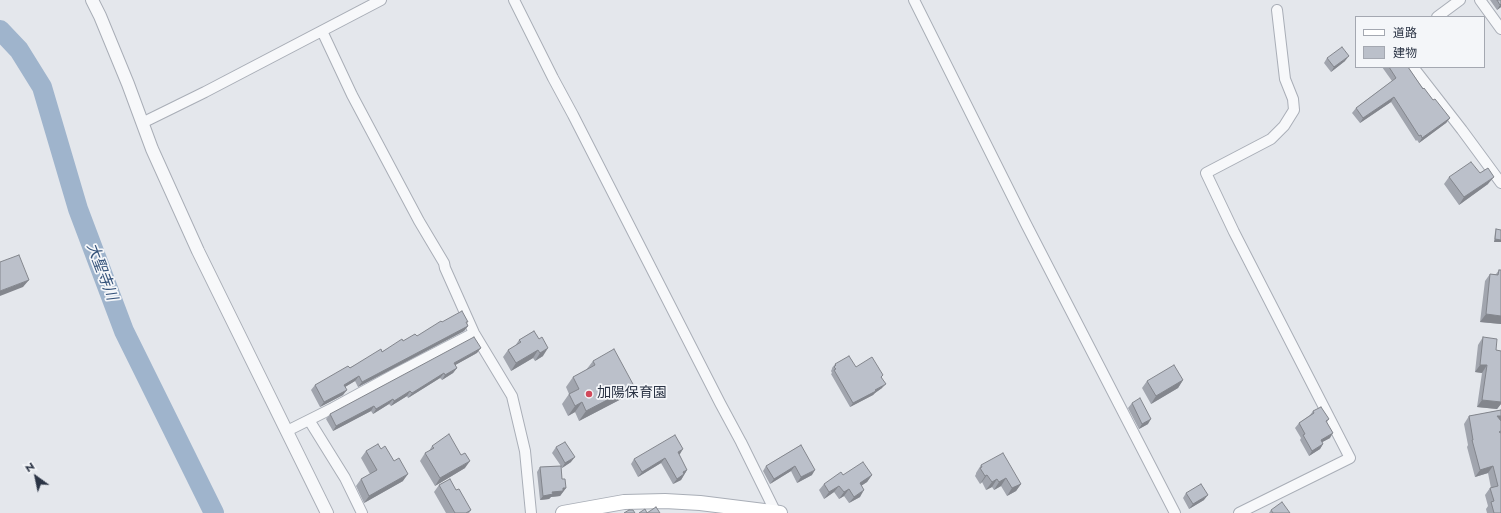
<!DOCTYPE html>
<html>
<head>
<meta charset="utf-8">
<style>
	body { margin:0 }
	#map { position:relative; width:1501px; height:513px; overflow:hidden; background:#e4e7ec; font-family:Jost,"Noto Sans JP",sans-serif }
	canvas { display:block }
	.legend { position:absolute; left:1355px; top:16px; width:130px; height:52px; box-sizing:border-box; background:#f4f6f9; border:1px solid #a4a8b1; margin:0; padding:5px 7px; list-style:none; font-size:12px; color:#2b3445 }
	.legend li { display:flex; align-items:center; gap:8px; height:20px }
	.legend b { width:20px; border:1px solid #a4a8b1 }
	.north { position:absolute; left:16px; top:457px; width:40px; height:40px; -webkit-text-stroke:3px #f4f6f9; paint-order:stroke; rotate:327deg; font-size:11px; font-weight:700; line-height:16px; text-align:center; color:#2b3445 }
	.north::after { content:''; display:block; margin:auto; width:14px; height:18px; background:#2b3445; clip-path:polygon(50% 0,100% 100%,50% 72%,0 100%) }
</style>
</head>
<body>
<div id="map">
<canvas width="1501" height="513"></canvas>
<ul class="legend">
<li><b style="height:5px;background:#fff"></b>道路</li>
<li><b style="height:11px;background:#bbc0ca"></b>建物</li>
</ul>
<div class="north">N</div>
</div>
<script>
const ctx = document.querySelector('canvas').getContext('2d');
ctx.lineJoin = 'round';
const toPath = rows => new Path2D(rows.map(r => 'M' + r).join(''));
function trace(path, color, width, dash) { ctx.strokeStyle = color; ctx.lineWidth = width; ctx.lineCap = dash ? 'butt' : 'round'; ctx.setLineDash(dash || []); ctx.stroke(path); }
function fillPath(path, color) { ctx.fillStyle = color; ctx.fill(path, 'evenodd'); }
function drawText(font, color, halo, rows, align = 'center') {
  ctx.font = font + ' Jost,"Noto Sans JP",sans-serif'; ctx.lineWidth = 3.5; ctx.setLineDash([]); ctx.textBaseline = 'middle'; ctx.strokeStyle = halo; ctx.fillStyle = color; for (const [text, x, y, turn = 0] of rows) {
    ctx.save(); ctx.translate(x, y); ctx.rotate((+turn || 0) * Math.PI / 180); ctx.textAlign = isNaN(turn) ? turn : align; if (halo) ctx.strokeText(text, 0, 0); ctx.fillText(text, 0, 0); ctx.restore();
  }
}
trace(toPath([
	[0,30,19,50,42,87,78,209,124,331,214,513]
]), '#9fb4cc', 20);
const minor = toPath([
	[514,0,553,78,573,115,720,403,741,442,776,513],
	[914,0,1026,224,1175,513],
	[1480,0,1501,29],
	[1437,17,1460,0],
	[322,31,352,95,419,221,444,263,445,268,474,333,512,396,525,451,531,513],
	[1413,67,1462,130,1501,183],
	[142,123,205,92,381,0],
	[309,420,345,478,362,513],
	[287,431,333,408,397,373,474,333],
	[1239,513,1350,458,1234,232,1206,173,1271,139,1284,126,1294,110,1293,99,1285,79,1277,10]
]);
const tertiary = toPath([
	[92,0,100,16,128,84,152,149,198,251,327,513]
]);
const secondary = toPath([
	[563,513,624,502,665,501,700,503,780,513]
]);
trace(minor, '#a9aeb7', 12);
trace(tertiary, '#a9aeb7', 14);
trace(secondary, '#a9aeb7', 16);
trace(minor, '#f7f8fa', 10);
trace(tertiary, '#f7f8fa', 12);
trace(secondary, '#fff', 14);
fillPath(toPath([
	[1490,0,1501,0,1501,7,1497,10],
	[1327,58,1345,61,1331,72,1324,63],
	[1382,67,1408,67,1423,89,1433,100,1450,118,1446,123,1419,143,1417,140,1416,141,1391,102,1360,123,1352,113,1356,108,1392,81],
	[1449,177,1488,184,1459,205,1444,184],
	[1496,229,1501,242,1494,242,1495,232],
	[1499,270,1501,270,1501,324,1480,322,1485,281,1490,274,1496,274],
	[442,322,467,323,468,326,464,331,358,387,355,381,345,387,343,395,320,407,311,390,315,385,403,341,417,336],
	[534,331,543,356,535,361,533,358,511,371,503,357,508,350,515,346,519,340],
	[1483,337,1496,350,1501,351,1501,404,1497,409,1477,407,1482,373,1475,372,1478,345],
	[477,353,455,365,457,368,453,373,442,380,440,378,408,398,407,396,391,406,389,404,373,414,371,411,333,431,326,419,330,414],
	[593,361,627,396,579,421,575,412,568,416,562,404,569,394,566,387,573,377,586,370],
	[835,364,856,367,882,377,882,388,875,393,873,395,850,407,831,374,832,373,831,371,832,369,832,368],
	[1183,380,1178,388,1151,404,1142,388,1147,381],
	[1132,403,1148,424,1139,429,1128,408],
	[1501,410,1501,513,1487,513,1486,509,1488,506,1485,495,1490,488,1491,488,1488,473,1475,477,1467,447,1468,445,1464,424,1469,416],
	[1313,411,1329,419,1327,422,1330,438,1322,442,1323,444,1320,449,1309,456,1300,440,1301,438,1295,428,1299,423,1310,415],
	[801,445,812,475,797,483,791,471,770,484,763,471,766,466],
	[432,446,465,468,435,486,420,461,425,453,429,451],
	[556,447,571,462,562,468,561,466,562,479,566,488,560,496,551,497,549,499,540,500,537,472,540,467,561,466,552,453],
	[381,449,394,461,403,481,364,503,356,486,361,479,370,474,361,458,366,451],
	[680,454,679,455,687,470,681,480,673,484,661,463,638,477,631,464,634,459],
	[981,465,1021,484,1016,491,1007,496,1001,486,994,490,992,487,986,490,982,482,980,484,975,476,976,474,976,473],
	[843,475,872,475,867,482,862,485,860,497,849,503,844,496,839,499,834,492,824,499,819,490,824,484],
	[439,485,456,490,471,510,469,513,446,513,434,492],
	[1186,493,1204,500,1189,509,1183,498],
	[1271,510,1290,513,1269,513]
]), '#a1a5ae');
fillPath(toPath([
	[1501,4,1501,7,1497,10,1500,5],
	[1349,56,1345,61,1331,72,1334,67],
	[1394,97,1391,102,1360,123,1363,118],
	[1450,118,1446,123,1419,143,1422,138],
	[1494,177,1488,184,1459,205,1464,197],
	[1495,239,1501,240,1501,242,1494,242],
	[29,280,23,287,0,296,0,291],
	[1486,314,1501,316,1501,324,1480,322],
	[468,326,464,331,358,387,362,382],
	[481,348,477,353,450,368,454,363],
	[548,348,543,356,535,361,540,353],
	[538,350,533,358,511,371,516,363],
	[1480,365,1487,365,1482,373,1475,372],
	[457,368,453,373,442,380,445,375],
	[444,373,440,378,408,398,412,393],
	[359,376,355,381,340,390,344,385],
	[1183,380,1178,388,1151,404,1156,396],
	[886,384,882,388,875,393,873,395,850,407,853,403],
	[634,386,627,396,579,421,586,411],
	[347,390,343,395,320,407,324,402],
	[410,391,407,396,391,406,394,401],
	[393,399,389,404,373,414,376,409],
	[1482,400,1501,402,1501,404,1497,409,1477,407],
	[582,402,575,412,568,416,575,406],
	[374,406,371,411,333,431,336,426],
	[1497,416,1501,416,1501,424],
	[1151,419,1148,424,1139,429,1142,424],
	[1333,433,1330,438,1317,445,1321,440],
	[1323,444,1320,449,1309,456,1312,451],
	[683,449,680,454,674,457,678,452],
	[575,457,571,462,562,468,565,463],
	[665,458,661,463,638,477,642,472],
	[470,461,465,468,435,486,440,478],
	[795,466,791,471,770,484,774,479],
	[1493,466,1488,473,1475,477,1480,470],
	[687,470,681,480,673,484,677,479,683,472],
	[815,470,812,475,797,483,801,477],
	[408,474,403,481,364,503,369,496],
	[872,475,867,482,855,490,860,483],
	[987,475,982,482,980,484,985,476],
	[1006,478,1001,486,994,490,999,482],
	[997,479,992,487,986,490,992,482],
	[1021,484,1016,491,1007,496,1012,488],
	[839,486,834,492,824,499,829,492],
	[563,488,566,488,560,496,551,497,549,499,540,500,543,496],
	[849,489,844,496,839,499,844,492],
	[864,490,860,497,849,503,854,497],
	[1208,495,1204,500,1189,509,1193,504]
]), '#83868d');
const building = toPath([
	[1497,0,1501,0,1501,4,1500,5,1497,0],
	[1342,47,1349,56,1334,67,1327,58,1342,47],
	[1389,67,1408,67,1423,89,1424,88,1433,100,1435,99,1450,118,1422,138,1421,135,1419,136,1394,97,1363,118,1356,108,1396,78,1389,67],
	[1471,162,1480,173,1488,168,1494,177,1464,197,1449,177,1471,162],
	[1496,229,1501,230,1501,240,1495,239,1496,229],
	[19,255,29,280,0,291,0,262,19,255],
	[1499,270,1501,270,1501,316,1486,314,1490,274,1498,275,1499,270],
	[462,311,468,322,466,322,468,326,362,382,359,376,344,385,347,390,324,402,315,385,348,366,350,368,381,349,382,352,402,339,403,341,415,334,417,336,441,321,442,322,462,311],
	[534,331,539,339,542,337,548,348,540,353,538,350,516,363,508,350,521,342,519,340,534,331],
	[474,337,481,348,454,363,457,368,445,375,444,373,412,393,410,391,394,401,393,399,376,409,374,406,336,426,330,414,474,337],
	[1483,337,1497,339,1496,350,1501,351,1501,402,1482,400,1487,365,1480,365,1483,337],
	[614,349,634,386,586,411,582,402,575,406,569,394,579,389,573,377,595,365,593,361,614,349],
	[849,356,856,367,872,357,883,375,881,377,886,384,875,390,876,391,853,403,834,370,836,369,834,367,836,365,835,364,849,356],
	[1174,365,1183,380,1156,396,1147,381,1174,365],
	[1140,398,1151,419,1142,424,1132,403,1140,398],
	[1321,407,1329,419,1326,421,1333,433,1321,440,1323,444,1312,451,1303,435,1305,434,1299,423,1314,413,1313,411,1321,407],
	[1501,410,1501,416,1497,416,1501,421,1501,431,1499,432,1501,433,1501,513,1494,513,1491,502,1494,501,1490,488,1498,486,1493,466,1480,470,1472,440,1473,440,1469,416,1501,410],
	[449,434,461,455,465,453,470,461,440,478,425,453,434,448,432,446,449,434],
	[675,435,683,449,678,452,687,470,683,472,684,474,677,479,665,458,642,472,634,459,675,435],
	[565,442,575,457,565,463,556,447,565,442],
	[378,444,381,449,385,446,394,461,399,458,408,474,369,496,361,479,377,470,366,451,378,444],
	[801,445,815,470,801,477,795,466,774,479,766,466,801,445],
	[1003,453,1021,484,1012,488,1006,478,999,482,997,479,992,482,987,475,985,476,980,468,982,467,981,465,1003,453],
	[863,462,872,475,860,483,864,490,854,497,849,489,844,492,839,486,829,492,824,484,841,472,843,475,863,462],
	[561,466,562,479,565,479,566,488,563,488,563,491,552,492,553,494,543,496,540,467,561,466],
	[450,479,456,490,459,489,471,510,466,513,455,513,439,485,450,479],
	[1201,484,1208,495,1193,504,1186,493,1201,484],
	[1282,502,1290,513,1273,513,1271,510,1282,502],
	[656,507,660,513,639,513,645,509,647,513,656,507],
	[629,510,633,510,635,513,624,513,629,510]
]);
fillPath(building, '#bbc0ca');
trace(building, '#83868d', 1);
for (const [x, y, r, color] of [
	[589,394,4,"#d1495b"]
]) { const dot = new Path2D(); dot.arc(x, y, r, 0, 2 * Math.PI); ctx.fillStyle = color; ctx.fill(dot); trace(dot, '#f4f6f9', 1.5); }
drawText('14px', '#2b3445', '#f4f6f9', [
	["加陽保育園",597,394]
], 'left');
drawText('italic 15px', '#34527a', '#f4f6f9', [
	["大聖寺川",101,272,69]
]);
</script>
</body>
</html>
